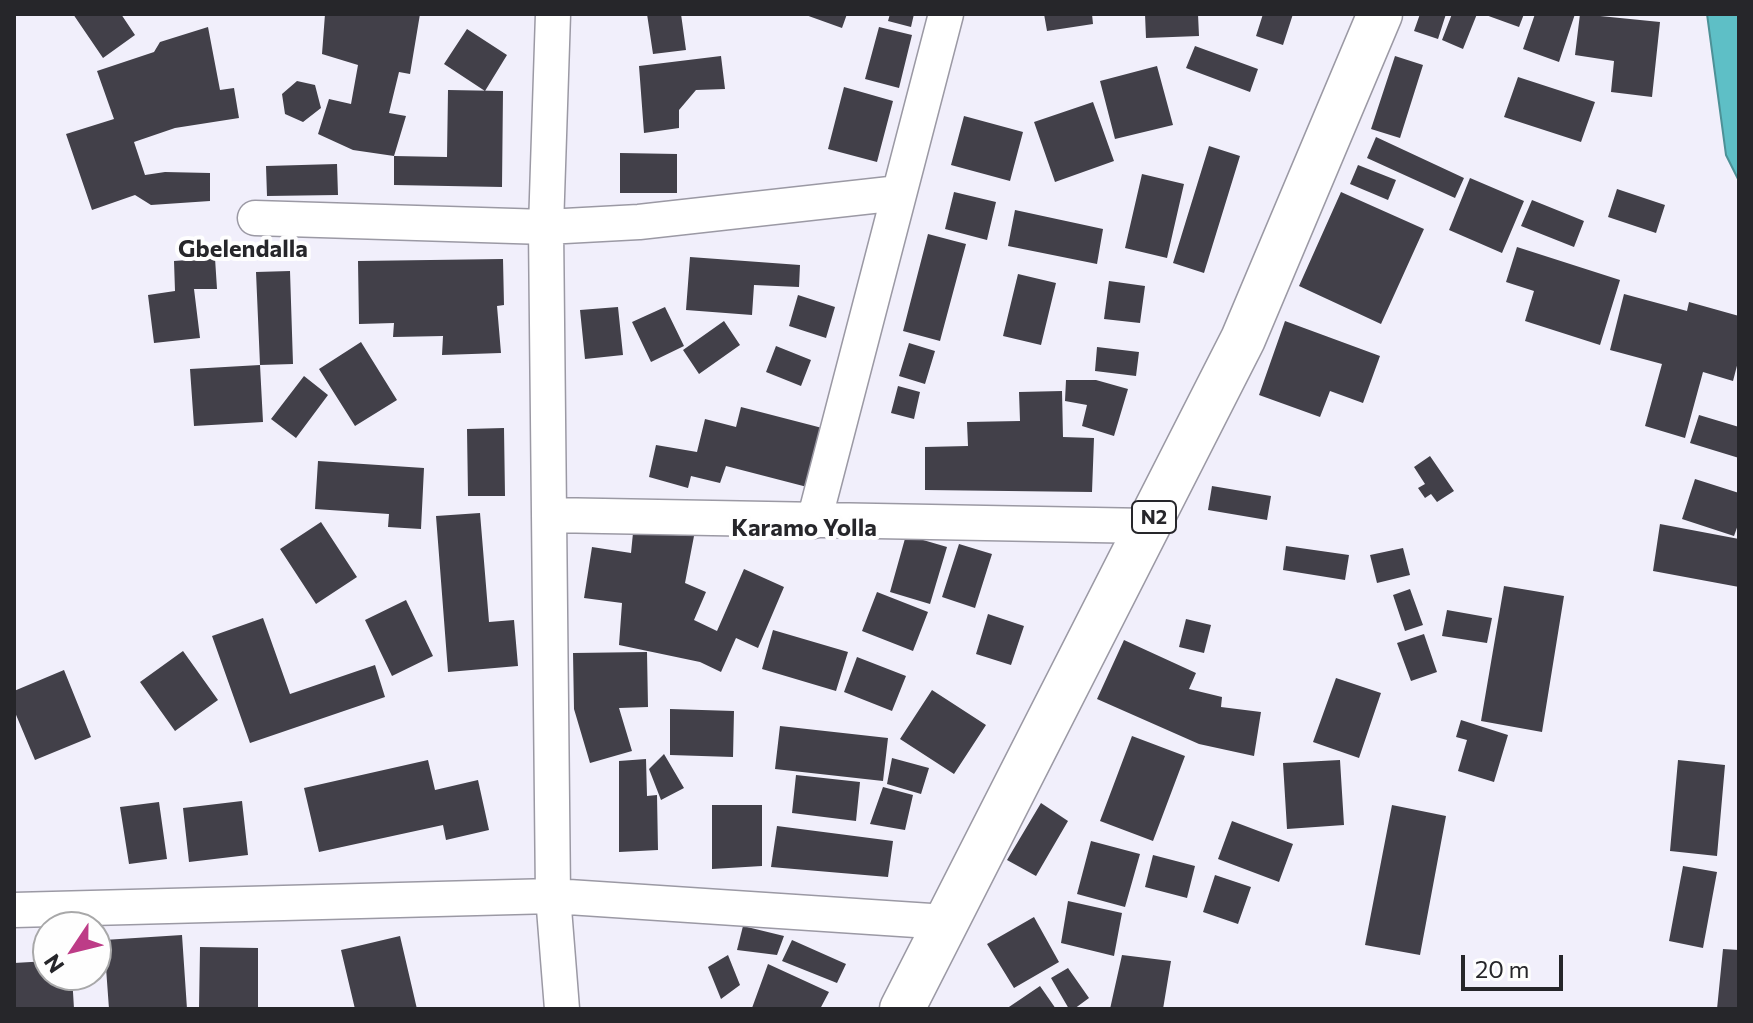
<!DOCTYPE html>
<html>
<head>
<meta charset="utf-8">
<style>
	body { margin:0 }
	#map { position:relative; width:1753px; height:1023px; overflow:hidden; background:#f1effb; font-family:Commissioner,sans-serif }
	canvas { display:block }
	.frame { position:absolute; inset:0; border:16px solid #26262a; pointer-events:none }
	.north { position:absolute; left:32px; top:911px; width:80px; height:80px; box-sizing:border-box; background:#fefefe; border:2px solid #a8a8a9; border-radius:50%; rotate:235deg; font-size:22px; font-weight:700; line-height:32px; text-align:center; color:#26262a }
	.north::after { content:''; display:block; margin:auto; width:28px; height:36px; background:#bd3c87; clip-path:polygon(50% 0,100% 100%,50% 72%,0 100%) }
	.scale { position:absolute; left:1461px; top:955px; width:102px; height:36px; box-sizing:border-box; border:4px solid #26262a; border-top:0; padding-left:10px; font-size:24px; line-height:28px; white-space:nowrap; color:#26262a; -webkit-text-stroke:6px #fefefe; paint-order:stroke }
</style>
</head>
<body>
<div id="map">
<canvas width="1753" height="1023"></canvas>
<div class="frame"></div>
<div class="north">N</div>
<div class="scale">20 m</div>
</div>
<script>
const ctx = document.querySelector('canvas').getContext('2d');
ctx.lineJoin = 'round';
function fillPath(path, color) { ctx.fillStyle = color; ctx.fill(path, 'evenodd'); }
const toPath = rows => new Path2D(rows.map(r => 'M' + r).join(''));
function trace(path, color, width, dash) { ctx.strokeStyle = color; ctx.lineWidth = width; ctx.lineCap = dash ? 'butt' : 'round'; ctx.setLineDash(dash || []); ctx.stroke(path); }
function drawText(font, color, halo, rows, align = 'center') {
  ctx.font = font + ' Commissioner,sans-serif'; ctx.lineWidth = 8; ctx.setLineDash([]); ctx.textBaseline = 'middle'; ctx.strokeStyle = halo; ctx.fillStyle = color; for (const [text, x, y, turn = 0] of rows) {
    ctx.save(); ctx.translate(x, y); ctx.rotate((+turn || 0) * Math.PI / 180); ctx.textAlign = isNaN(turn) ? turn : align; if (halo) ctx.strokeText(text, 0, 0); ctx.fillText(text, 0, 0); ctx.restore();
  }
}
const water = toPath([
	[1707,14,1739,14,1739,181,1726,155,1707,14]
]);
fillPath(water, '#5ebfc6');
trace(water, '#4d9197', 2);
fillPath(toPath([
	[73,14,121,14,135,35,103,58],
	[325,14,420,14,410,74,399,72,389,113,406,116,394,156,447,157,448,90,503,91,502,187,394,185,394,156,353,150,318,134,329,99,351,104,358,65,322,54],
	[647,14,681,14,686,50,653,54],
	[803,14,847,14,842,28],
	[890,14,914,14,911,27,888,21],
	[1044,14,1092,14,1093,24,1047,31],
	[1145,14,1198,14,1199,36,1146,38],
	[1263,14,1293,14,1283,45,1256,36],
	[1420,14,1446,14,1438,39,1414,31],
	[1452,14,1477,14,1463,49,1442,40],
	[1483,14,1524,14,1519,27],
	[1535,14,1575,14,1559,62,1523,49],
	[1580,14,1660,22,1652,97,1611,92,1614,61,1575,55],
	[208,27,220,90,234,88,239,118,175,128,134,142,145,175,165,172,210,173,210,201,151,205,135,195,92,210,66,134,114,119,97,71,154,52,160,42],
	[879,27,912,35,899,88,865,79],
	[467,29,507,55,485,91,444,64],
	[1195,46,1258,69,1250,92,1186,68],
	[721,56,725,89,696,90,679,110,679,128,644,133,639,66],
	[1395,56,1423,65,1400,138,1371,129],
	[1157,66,1173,125,1115,139,1100,81],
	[1518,77,1595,102,1581,142,1504,117],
	[297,81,315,85,321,108,303,122,285,114,282,94],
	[844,87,893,101,877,162,828,149],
	[1093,102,1114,161,1055,182,1034,122],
	[964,116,1023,132,1010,181,951,165],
	[1376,137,1464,178,1455,198,1367,158],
	[1209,146,1240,156,1204,273,1173,263],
	[620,153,677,154,677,193,620,193],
	[337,164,338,195,267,196,266,166],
	[1358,165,1396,180,1388,200,1350,184],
	[1142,174,1184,184,1167,258,1125,248],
	[1470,178,1524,201,1502,253,1449,230],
	[1617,189,1665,205,1656,233,1608,217],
	[954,192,996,202,987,240,945,229],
	[1341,192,1424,229,1381,324,1299,286],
	[1532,200,1584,221,1574,247,1521,226],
	[1015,210,1103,229,1097,264,1008,246],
	[928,234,966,244,940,341,903,331],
	[1517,247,1620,280,1600,345,1525,321,1534,291,1506,282],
	[690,257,800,265,799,287,754,285,752,315,686,310],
	[215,258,217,289,194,289,200,338,154,343,148,295,175,291,174,261],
	[503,259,504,305,497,306,501,353,442,355,443,336,393,337,394,323,359,324,358,261],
	[290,271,293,364,260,365,256,272],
	[1018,274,1056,283,1041,345,1003,336],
	[1109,281,1145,286,1140,323,1104,319],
	[1624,294,1687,311,1689,302,1739,316,1739,358,1733,381,1703,372,1685,438,1645,426,1662,364,1610,350],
	[798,295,835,307,826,338,789,326],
	[618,307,623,355,585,359,580,310],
	[665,307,684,346,651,362,632,322],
	[724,321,740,345,699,374,683,350],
	[1285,321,1380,356,1363,403,1330,391,1320,417,1259,395],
	[361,342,397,400,355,426,319,369],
	[909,343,935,351,925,384,899,376],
	[776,346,811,360,801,386,766,372],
	[1097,347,1139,352,1136,376,1095,371],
	[260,365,263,422,194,426,190,369],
	[304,376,328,395,296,438,271,419],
	[1066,380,1096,380,1128,389,1114,436,1082,426,1087,405,1065,401],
	[898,386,920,392,914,419,891,413],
	[1062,391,1063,437,1094,438,1092,492,925,490,925,447,968,446,967,422,1020,421,1019,392],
	[741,407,826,429,811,488,726,466,720,483,691,476,688,488,649,477,656,445,697,452,705,419,736,427],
	[1699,415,1739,427,1739,458,1690,443],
	[504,428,505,496,468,496,467,429],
	[1430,456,1454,491,1437,502,1431,494,1425,498,1418,488,1425,484,1414,467],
	[318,461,424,468,421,529,388,527,389,514,315,509],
	[1695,479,1739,493,1739,522,1734,536,1682,519],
	[1212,486,1271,496,1267,520,1208,510],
	[480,513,489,622,514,620,518,666,448,672,436,516],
	[321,522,357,577,316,604,280,549],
	[1660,524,1739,539,1739,587,1653,571],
	[633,533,694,536,685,583,706,592,694,620,717,631,744,569,784,587,758,648,736,638,721,672,700,662,619,645,622,603,584,598,592,547,631,553],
	[906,535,947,547,930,604,890,592],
	[959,544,992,554,975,608,942,597],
	[1286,546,1349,555,1345,580,1283,570],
	[1403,548,1410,575,1377,583,1370,555],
	[1504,586,1564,596,1542,732,1481,721],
	[1410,589,1423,625,1405,631,1393,595],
	[877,592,928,612,913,651,862,631],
	[406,600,433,656,392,676,365,620],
	[1447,610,1492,618,1487,643,1442,636],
	[988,614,1024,626,1011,665,976,654],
	[263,618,290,694,375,665,385,697,250,743,212,636],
	[1186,619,1211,625,1204,653,1179,647],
	[773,630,848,652,836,691,762,669],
	[1424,634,1437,672,1411,681,1397,643],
	[1124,640,1196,673,1189,689,1222,697,1221,707,1261,712,1254,756,1199,744,1097,699],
	[183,651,218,700,175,731,140,682],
	[647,652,648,707,619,708,632,751,590,763,574,709,573,653],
	[857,657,906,676,892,711,844,692],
	[64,670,91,737,35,760,14,710,14,691],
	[1336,678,1381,693,1359,758,1313,742],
	[932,690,986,725,954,774,900,739],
	[670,709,734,711,733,757,670,755],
	[1461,720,1508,735,1494,782,1458,771,1467,740,1456,737],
	[780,726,888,738,883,781,775,769],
	[1132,736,1185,756,1153,841,1100,821],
	[664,754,684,788,661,800,649,769],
	[892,758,929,768,921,794,887,784],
	[646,759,647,796,657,795,658,850,619,852,619,761],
	[428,760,435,790,478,780,489,830,446,840,443,825,319,852,304,788],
	[1340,760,1344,825,1287,829,1283,763],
	[1678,760,1725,765,1717,856,1670,851],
	[796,775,860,782,856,821,792,813],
	[883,787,913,795,905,830,870,824],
	[242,801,248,855,189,862,183,808],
	[159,802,167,859,129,864,120,807],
	[1041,803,1068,821,1036,876,1007,860],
	[712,805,762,805,762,866,712,869],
	[1392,805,1446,816,1420,955,1365,945],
	[1232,821,1293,844,1279,882,1218,859],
	[777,826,893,841,888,877,771,867],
	[1091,841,1140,854,1125,907,1077,894],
	[1153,855,1195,866,1187,898,1145,887],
	[1683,866,1717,872,1703,948,1669,941],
	[1215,875,1251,887,1238,924,1203,912],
	[1068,901,1122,913,1114,956,1061,943],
	[1034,917,1059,962,1014,988,987,944],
	[743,926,784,936,777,955,737,950],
	[182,935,187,1009,109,1009,104,940],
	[400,936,417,1009,355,1009,341,950],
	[792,940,846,964,837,983,782,961],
	[200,947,258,948,258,1009,199,1009],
	[1723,949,1739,950,1739,1009,1717,1009],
	[728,955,740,985,721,999,708,967],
	[1122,955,1171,961,1163,1009,1110,1009],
	[48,961,48,975,72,975,74,1009,14,1009,14,963],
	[768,964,829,992,820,1009,752,1008],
	[1068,968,1089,998,1074,1009,1069,1009,1051,978],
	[1040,986,1056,1009,1006,1009]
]), '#424049');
const minor = toPath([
	[553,14,546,227,553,896,562,1009],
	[255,218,546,227,639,222,899,193],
	[549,515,1149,526],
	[814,521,946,14],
	[14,910,553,896,946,922]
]);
const highway = toPath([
	[902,1009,1243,339,1380,14]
]);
trace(minor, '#9b99a4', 37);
trace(highway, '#9b99a4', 47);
trace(minor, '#fff', 34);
trace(highway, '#fff', 44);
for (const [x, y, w] of [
	[1154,517,44]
]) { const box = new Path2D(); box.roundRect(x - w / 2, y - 16, w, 32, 6); ctx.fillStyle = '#fefefe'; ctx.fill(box); trace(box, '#26262a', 2); }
drawText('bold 20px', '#26262a', null, [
	["N2",1154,517]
]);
drawText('bold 24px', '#26262a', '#fefefe', [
	["Gbelendalla",243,249],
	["Karamo Yolla",804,528]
]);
</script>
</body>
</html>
